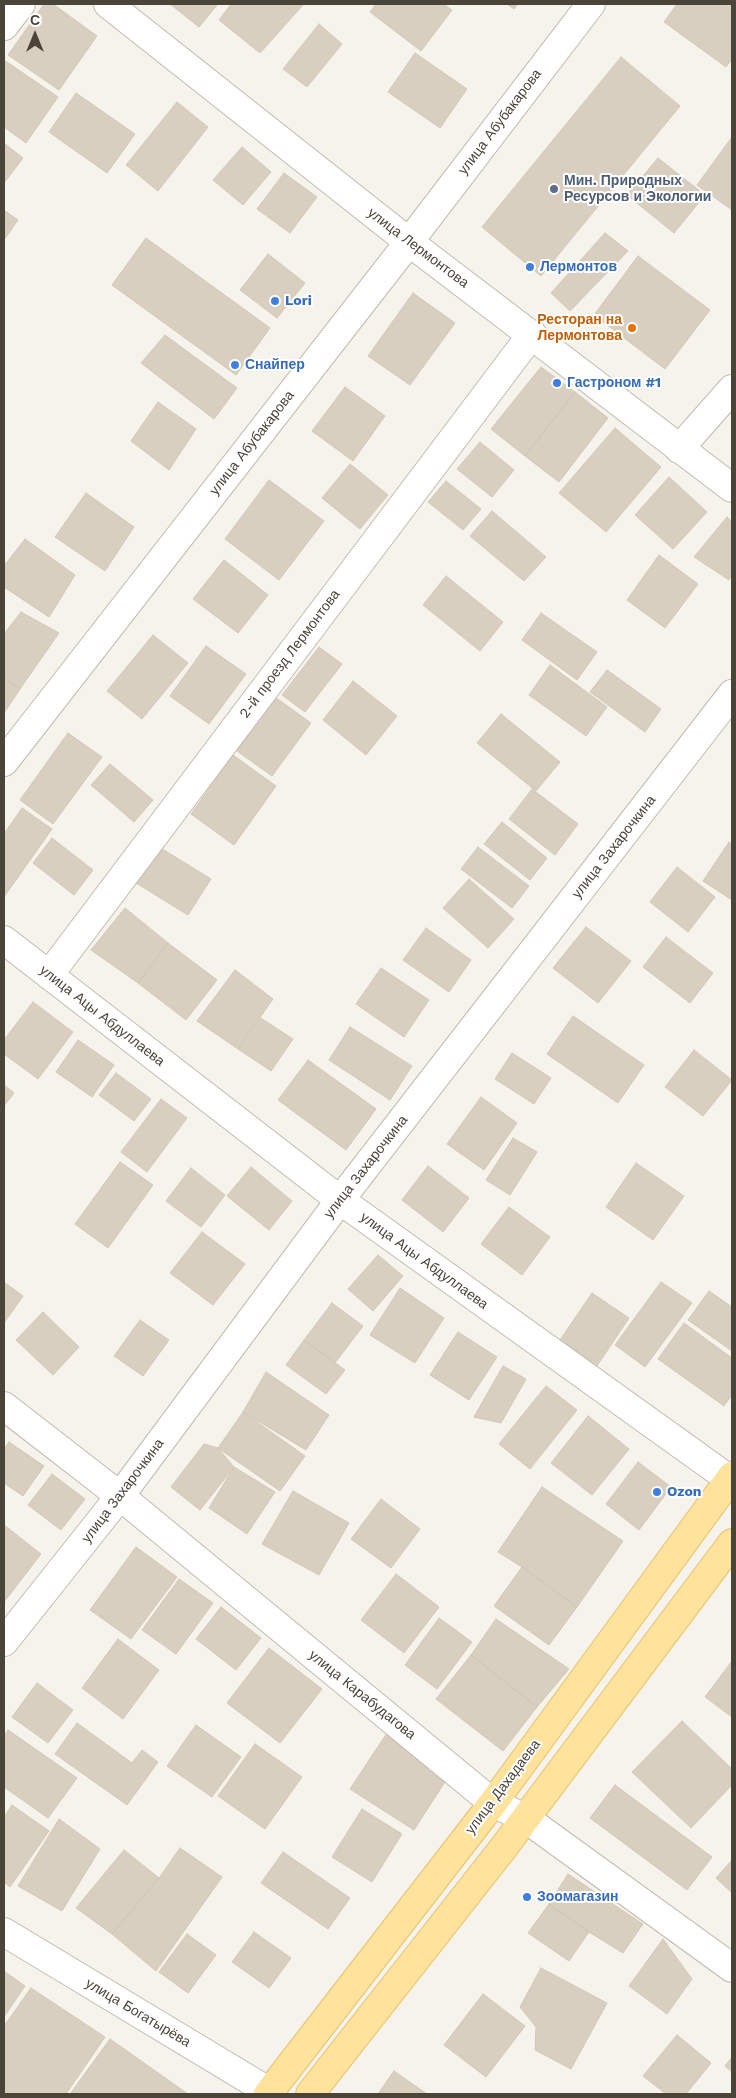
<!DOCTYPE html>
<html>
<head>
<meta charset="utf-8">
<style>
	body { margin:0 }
	#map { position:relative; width:736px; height:2098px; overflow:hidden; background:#f6f3ec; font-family:"Work Sans",sans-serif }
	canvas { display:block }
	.frame { position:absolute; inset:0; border:5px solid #4b4439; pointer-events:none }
	.north { position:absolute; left:10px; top:10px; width:50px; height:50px; -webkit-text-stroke:4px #fff; paint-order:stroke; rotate:0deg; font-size:14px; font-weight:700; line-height:20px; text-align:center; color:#4b4439 }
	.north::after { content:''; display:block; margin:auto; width:18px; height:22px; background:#4b4439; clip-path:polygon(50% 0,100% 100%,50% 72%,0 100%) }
</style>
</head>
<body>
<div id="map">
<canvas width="736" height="2098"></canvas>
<div class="frame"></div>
<div class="north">С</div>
</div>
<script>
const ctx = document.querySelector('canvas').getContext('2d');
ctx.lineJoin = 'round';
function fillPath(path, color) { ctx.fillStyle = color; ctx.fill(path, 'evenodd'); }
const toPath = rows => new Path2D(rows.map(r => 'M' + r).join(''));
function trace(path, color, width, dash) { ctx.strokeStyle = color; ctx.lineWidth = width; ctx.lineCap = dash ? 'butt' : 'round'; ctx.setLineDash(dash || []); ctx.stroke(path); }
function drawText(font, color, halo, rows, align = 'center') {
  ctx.font = font + ' "Work Sans",sans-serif'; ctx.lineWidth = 4; ctx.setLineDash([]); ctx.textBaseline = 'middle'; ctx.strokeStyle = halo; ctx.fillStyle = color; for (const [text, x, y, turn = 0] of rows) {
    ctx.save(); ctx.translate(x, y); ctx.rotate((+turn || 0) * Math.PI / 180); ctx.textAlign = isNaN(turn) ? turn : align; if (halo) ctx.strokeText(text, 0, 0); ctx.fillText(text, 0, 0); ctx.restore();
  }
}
const building = toPath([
	[44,4,53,4,97,36,59,90,8,55,44,4],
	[170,4,218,4,199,27,170,4],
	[231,4,302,4,303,5,260,53,219,20,231,4],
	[376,4,443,4,452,10,421,51,370,12,376,4],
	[507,4,518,4,514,9,507,4],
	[677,4,732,4,732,59,726,67,664,22,677,4],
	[319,24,342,44,307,87,283,69,319,24],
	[415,53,467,89,440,128,388,92,415,53],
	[621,57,680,106,541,276,482,227,621,57],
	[4,60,58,97,26,143,4,127,4,60],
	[76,93,135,134,107,173,49,132,76,93],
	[177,102,208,127,158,191,126,165,177,102],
	[732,137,732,210,697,185,732,137],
	[4,143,23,158,4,183,4,143],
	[242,147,271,172,243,205,213,180,242,147],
	[658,158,705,195,674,233,627,195,658,158],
	[284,173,317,197,290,233,257,209,284,173],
	[4,210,18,220,4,240,4,210],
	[605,233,628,251,570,311,551,293,605,233],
	[146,238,270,328,236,375,112,285,146,238],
	[268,254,305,283,277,318,240,290,268,254],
	[638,256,710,310,665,369,594,315,638,256],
	[413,293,455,323,410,385,368,356,413,293],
	[165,335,237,388,214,419,141,363,165,335],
	[541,367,575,392,525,456,491,429,541,367],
	[345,387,385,416,353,461,312,431,345,387],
	[575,392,608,418,559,482,525,456,575,392],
	[158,402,196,429,169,470,131,441,158,402],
	[615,428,661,467,606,532,559,493,615,428],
	[480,442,514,470,492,497,457,469,480,442],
	[350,464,388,495,360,529,322,498,350,464],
	[669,477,707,512,673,549,635,515,669,477],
	[269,480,324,521,279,580,225,539,269,480],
	[446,481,481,509,463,530,428,502,446,481],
	[86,493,134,527,105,571,55,537,86,493],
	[492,511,546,557,524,581,470,536,492,511],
	[727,517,732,522,732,575,729,580,694,557,727,517],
	[25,539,75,575,49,617,4,587,4,566,25,539],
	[659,555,698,584,665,628,627,600,659,555],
	[224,560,268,595,238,633,193,599,224,560],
	[446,576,503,622,480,651,423,605,446,576],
	[21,612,59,633,20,689,4,678,4,634,21,612],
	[541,613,597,652,577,680,522,640,541,613],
	[153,635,188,663,142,719,107,691,153,635],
	[206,646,246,674,209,724,170,696,206,646],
	[319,647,342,664,305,712,282,695,319,647],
	[550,665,607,707,586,736,529,695,550,665],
	[607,670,661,709,645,732,590,692,607,670],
	[4,678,20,689,4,713,4,678],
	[353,681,397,716,366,755,323,720,353,681],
	[275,697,311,723,272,776,237,751,275,697],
	[501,714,560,762,536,791,477,743,501,714],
	[68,733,102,757,53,824,20,800,68,733],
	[233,755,276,786,234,845,191,814,233,755],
	[110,764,153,800,134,822,91,785,110,764],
	[532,789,578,824,555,855,509,819,532,789],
	[22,808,52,829,4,897,4,834,22,808],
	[502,822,547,858,530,880,484,844,502,822],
	[52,838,93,870,74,895,33,863,52,838],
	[729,842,732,845,732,900,703,881,729,842],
	[159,847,211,879,188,915,136,883,159,847],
	[478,847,529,886,512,908,461,869,478,847],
	[677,867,715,897,688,932,650,902,677,867],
	[469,879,514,919,488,948,443,908,469,879],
	[125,908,168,943,138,983,91,950,125,908],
	[586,927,631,961,598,1003,553,968,586,927],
	[426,928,471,960,449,992,403,960,426,928],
	[666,937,713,973,690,1003,643,967,666,937],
	[168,943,217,980,186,1020,138,983,168,943],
	[381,968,429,1000,404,1037,356,1004,381,968],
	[235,970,273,999,238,1049,197,1021,235,970],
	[33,1002,73,1032,38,1079,4,1054,4,1040,33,1002],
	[573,1016,644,1065,618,1103,547,1054,573,1016],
	[259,1017,293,1039,271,1071,238,1049,259,1017],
	[350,1027,412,1066,390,1100,329,1060,350,1027],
	[78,1040,114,1065,92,1097,56,1072,78,1040],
	[694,1050,732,1080,703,1116,665,1087,694,1050],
	[512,1053,551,1078,534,1104,495,1079,512,1053],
	[308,1060,376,1109,346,1150,278,1100,308,1060],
	[116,1073,151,1099,134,1121,99,1095,116,1073],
	[4,1085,14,1093,4,1106,4,1085],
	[481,1097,517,1123,484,1170,447,1144,481,1097],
	[161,1099,187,1118,147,1172,121,1152,161,1099],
	[513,1138,537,1152,510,1195,486,1180,513,1138],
	[120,1162,153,1185,108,1248,75,1224,120,1162],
	[636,1163,684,1196,653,1240,606,1207,636,1163],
	[428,1166,469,1198,443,1232,402,1200,428,1166],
	[251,1167,292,1201,269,1230,227,1196,251,1167],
	[191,1168,225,1195,201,1227,166,1201,191,1168],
	[509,1207,550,1237,522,1275,481,1244,509,1207],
	[202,1232,245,1264,213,1305,170,1273,202,1232],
	[378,1255,403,1276,373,1311,348,1289,378,1255],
	[4,1282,23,1296,4,1323,4,1282],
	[661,1282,692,1303,645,1367,615,1345,661,1282],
	[400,1288,444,1318,415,1363,370,1335,400,1288],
	[709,1291,732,1307,732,1351,688,1320,709,1291],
	[592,1293,629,1318,597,1366,560,1340,592,1293],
	[332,1303,363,1326,335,1363,304,1340,332,1303],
	[43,1312,79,1347,53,1375,16,1340,43,1312],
	[140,1320,169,1340,143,1376,114,1356,140,1320],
	[684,1323,732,1358,732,1395,724,1406,658,1359,684,1323],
	[458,1332,497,1357,469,1400,430,1375,458,1332],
	[304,1340,345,1370,326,1394,286,1365,304,1340],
	[503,1366,526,1379,501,1423,474,1417,503,1366],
	[266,1372,329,1415,306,1450,243,1412,266,1372],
	[546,1386,577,1410,530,1469,499,1444,546,1386],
	[243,1412,305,1456,280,1491,218,1448,243,1412],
	[588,1416,629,1449,592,1495,551,1463,588,1416],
	[9,1442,44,1466,23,1496,4,1483,4,1449,9,1442],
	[204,1444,218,1448,234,1467,200,1510,171,1487,204,1444],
	[638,1462,671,1487,639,1530,606,1504,638,1462],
	[234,1467,275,1492,247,1534,209,1508,234,1467],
	[52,1474,85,1499,61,1530,28,1505,52,1474],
	[542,1487,623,1541,577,1607,522,1567,498,1552,542,1487],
	[293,1491,349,1523,319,1575,262,1544,293,1491],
	[381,1499,420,1529,391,1568,351,1539,381,1499],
	[4,1525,41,1554,4,1602,4,1525],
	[136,1547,177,1577,131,1639,90,1610,136,1547],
	[522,1567,577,1607,549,1645,494,1606,522,1567],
	[396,1574,439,1607,404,1653,361,1620,396,1574],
	[179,1579,213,1603,176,1654,142,1630,179,1579],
	[221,1607,261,1638,236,1670,196,1639,221,1607],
	[439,1618,472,1642,437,1689,405,1665,439,1618],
	[496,1619,569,1669,537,1707,471,1655,496,1619],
	[118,1639,159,1670,123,1719,82,1688,118,1639],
	[269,1648,322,1689,280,1743,227,1703,269,1648],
	[471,1655,537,1707,503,1751,436,1699,471,1655],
	[732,1661,732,1717,705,1697,732,1661],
	[37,1683,73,1710,48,1743,12,1717,37,1683],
	[682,1721,732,1769,732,1785,691,1828,632,1772,682,1721],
	[77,1723,132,1763,142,1750,158,1762,127,1805,55,1754,77,1723],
	[196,1725,241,1757,212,1797,167,1766,196,1725],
	[8,1730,77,1778,48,1818,4,1787,4,1736,8,1730],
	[387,1733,450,1774,414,1830,350,1789,387,1733],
	[255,1744,302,1777,265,1829,218,1796,255,1744],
	[615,1785,712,1857,687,1890,590,1818,615,1785],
	[12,1805,49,1831,10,1887,4,1882,4,1817,12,1805],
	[362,1809,402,1834,372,1882,332,1857,362,1809],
	[59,1819,100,1849,62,1911,18,1886,59,1819],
	[180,1848,222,1877,156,1971,112,1934,159,1878,180,1848],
	[124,1850,159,1878,112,1934,76,1908,124,1850],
	[283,1852,350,1898,328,1929,261,1883,283,1852],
	[732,1860,732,1893,716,1878,732,1860],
	[568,1874,643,1924,623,1953,589,1932,549,1904,568,1874],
	[549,1904,589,1932,569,1961,528,1933,549,1904],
	[254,1932,291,1958,269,1988,232,1962,254,1932],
	[187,1934,216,1955,188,1993,159,1972,187,1934],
	[663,1939,692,1979,667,2014,629,1986,663,1939],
	[541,1968,607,2003,571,2069,535,2050,536,2027,520,2007,541,1968],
	[4,1971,25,1986,4,2017,4,1971],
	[31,1988,105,2037,66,2094,4,2094,4,2026,31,1988],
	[483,1994,525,2026,486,2077,444,2045,483,1994],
	[677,2035,711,2063,686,2094,666,2094,643,2076,677,2035],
	[110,2039,188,2094,70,2094,110,2039],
	[732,2057,732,2072,725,2066,732,2057],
	[394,2071,427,2094,378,2094,394,2071]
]);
fillPath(building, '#d8cfc1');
trace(building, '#d3c7b4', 1);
const minor = toPath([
	[108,4,409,242,732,488],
	[4,26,21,4],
	[679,449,732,389],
	[4,762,409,242,591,4],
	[4,940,340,1200,732,1481],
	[49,975,532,334],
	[4,1406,120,1496,493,1803,525,1818,732,1968],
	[4,1642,120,1496,340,1200,732,694],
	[4,1932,273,2094]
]);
const major = toPath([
	[268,2094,493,1803,732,1476],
	[310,2094,504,1847,732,1543]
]);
trace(minor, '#c2bbae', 30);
trace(major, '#e6c16a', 30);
trace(minor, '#fff', 28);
trace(major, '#ffe39c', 28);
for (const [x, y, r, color] of [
	[554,189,5,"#5c6f8a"],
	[530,267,5,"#3f7fe0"],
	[275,301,5,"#3f7fe0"],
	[632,328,5,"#e8710a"],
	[235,365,5,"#3f7fe0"],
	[557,383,5,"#3f7fe0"],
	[657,1492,5,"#3f7fe0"],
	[527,1897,5,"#3f7fe0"]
]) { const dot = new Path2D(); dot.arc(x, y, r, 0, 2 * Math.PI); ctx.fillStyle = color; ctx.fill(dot); trace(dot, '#fff', 2); }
drawText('14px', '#4b4439', '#fff', [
	["улица Абубакарова",500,122,-53],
	["улица Лермонтова",418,248,37],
	["улица Абубакарова",252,443,-52],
	["2-й проезд Лермонтова",290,654,-53],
	["улица Захарочкина",614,847,-52],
	["улица Ацы Абдуллаева",102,1016,38],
	["улица Захарочкина",366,1167,-52],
	["улица Ацы Абдуллаева",424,1261,36],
	["улица Захарочкина",123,1491,-53],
	["улица Карабудагова",362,1695,39],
	["улица Дахадаева",503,1787,-53],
	["улица Богатырёва",138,2013,31]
]);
drawText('bold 14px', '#4e5e75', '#fff', [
	["Мин. Природных",564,181],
	["Ресурсов и Экологии",564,197]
], 'left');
drawText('bold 14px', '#366cbe', '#fff', [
	["Лермонтов",540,267],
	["Lori",285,301],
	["Снайпер",245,365],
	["Гастроном #1",567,383],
	["Ozon",667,1492],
	["Зоомагазин",537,1897]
], 'left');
drawText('bold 14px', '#c56008', '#fff', [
	["Ресторан на",622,320],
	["Лермонтова",622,336]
], 'right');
</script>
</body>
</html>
